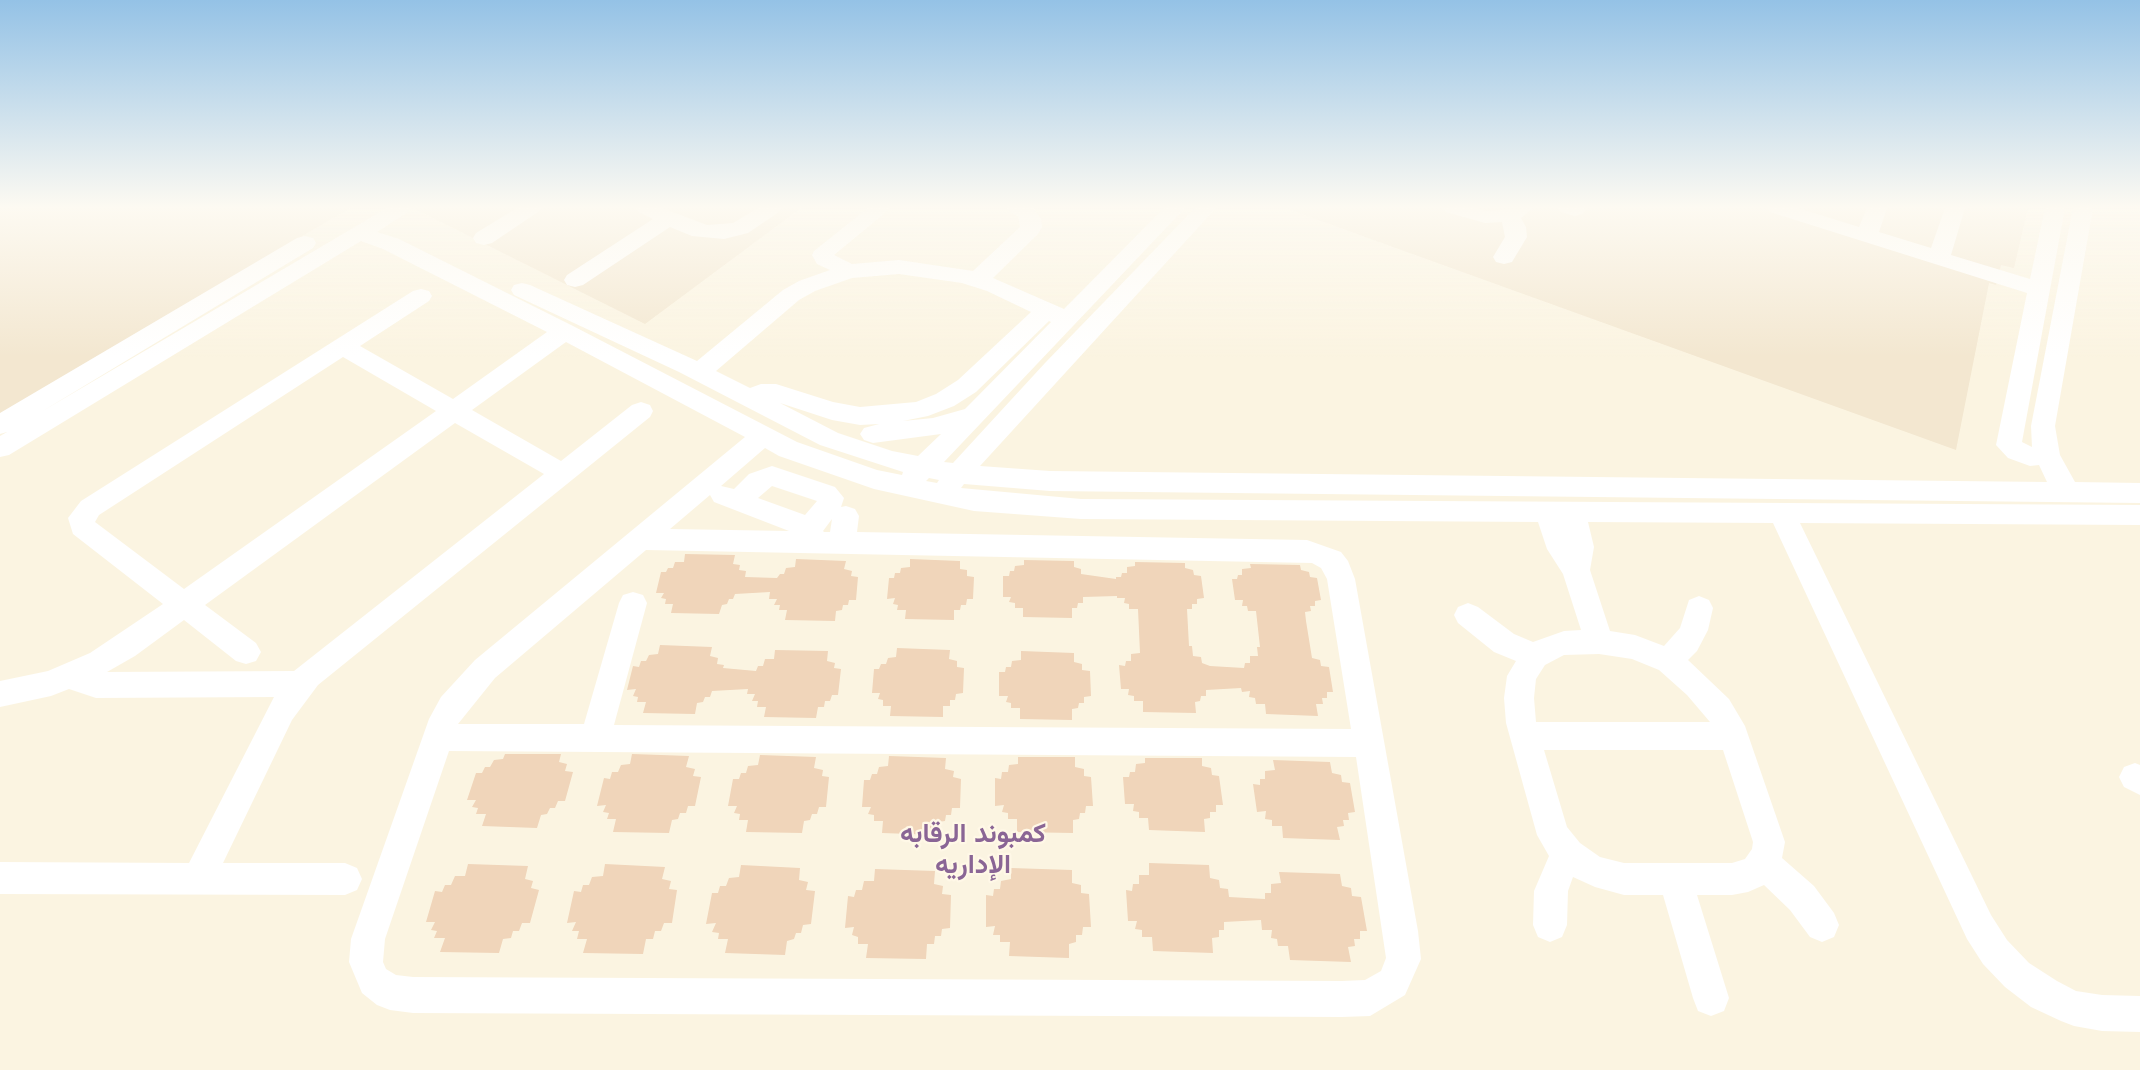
<!DOCTYPE html>
<html>
<head>
<meta charset="utf-8">
<style>
	body { margin:0 }
	canvas { display:block; background:#fbf4e1 }
</style>
</head>
<body>
<canvas width="2140" height="1070"></canvas>
<script>
const ctx = document.querySelector('canvas').getContext('2d');
ctx.lineJoin = 'round';
function fillPath(path, color) { ctx.fillStyle = color; ctx.fill(path, 'evenodd'); }
const toPath = rows => new Path2D(rows.map(r => 'M' + r).join(''));
function drawText(font, color, halo, rows, align = 'center') {
  ctx.font = font + ' "Work Sans",Vazirmatn,sans-serif'; ctx.lineWidth = 4.5; ctx.setLineDash([]); ctx.textBaseline = 'middle'; ctx.strokeStyle = halo; ctx.fillStyle = color; for (const [text, x, y, turn = 0] of rows) {
    ctx.save(); ctx.translate(x, y); ctx.rotate((+turn || 0) * Math.PI / 180); ctx.textAlign = isNaN(turn) ? turn : align; if (halo) ctx.strokeText(text, 0, 0); ctx.fillText(text, 0, 0); ctx.restore();
  }
}
fillPath(toPath([
	[0,208,350,208,0,414],
	[413,208,801,208,645,324],
	[1285,208,2028,208,2014,268,2001,265,1996,285,1989,283,1956,450]
]), '#f3e7d0');
fillPath(toPath([
	[685,554,735,555,733,564,740,565,739,570,746,571,745,577,777,578,780,574,784,574,786,568,795,567,796,559,846,561,844,569,852,571,851,576,858,577,856,600,849,600,848,605,843,605,842,610,836,611,835,621,785,620,787,610,779,610,780,605,774,605,777,599,769,599,770,592,735,594,733,599,729,599,727,604,722,605,719,614,671,613,673,604,665,604,666,599,661,598,664,593,656,593,661,572,666,572,668,568,673,568,675,562,684,562],
	[910,559,960,561,960,569,967,570,967,576,974,577,973,599,967,599,966,605,961,605,960,610,954,610,954,620,905,619,906,610,897,610,898,605,893,604,895,598,887,599,889,578,894,578,895,573,900,573,901,568,910,567],
	[1024,560,1074,561,1074,567,1081,569,1081,574,1116,579,1116,577,1121,577,1122,573,1127,573,1127,567,1135,566,1135,562,1185,563,1185,568,1193,570,1194,575,1201,576,1204,598,1197,599,1197,604,1192,604,1192,609,1187,609,1189,646,1192,646,1193,656,1201,657,1202,663,1210,666,1244,668,1245,663,1250,663,1250,656,1258,656,1257,647,1260,647,1256,611,1248,611,1247,606,1242,606,1243,600,1235,600,1232,579,1237,579,1238,575,1242,575,1242,569,1251,568,1250,564,1300,565,1301,570,1309,572,1310,577,1317,578,1321,600,1315,601,1315,606,1310,606,1311,611,1305,612,1306,621,1312,658,1320,660,1321,666,1329,667,1333,692,1327,692,1327,698,1322,698,1323,704,1316,704,1318,716,1266,714,1265,704,1256,704,1255,698,1249,697,1250,691,1242,692,1241,688,1206,690,1206,696,1201,696,1200,701,1195,702,1196,713,1143,712,1143,701,1134,701,1134,696,1128,695,1129,689,1121,689,1119,665,1125,666,1126,661,1131,661,1131,654,1140,653,1138,609,1129,609,1129,604,1124,603,1125,598,1117,598,1117,596,1083,597,1083,603,1078,603,1077,608,1072,608,1072,618,1023,617,1023,608,1015,608,1015,603,1009,602,1011,597,1003,597,1003,576,1009,576,1010,571,1014,571,1015,566,1024,565],
	[660,645,712,647,710,656,718,658,717,664,724,665,723,668,756,671,758,666,763,666,765,659,774,659,775,650,828,651,827,661,835,663,834,668,841,669,838,695,832,695,830,701,825,701,824,707,818,707,816,718,764,717,766,707,757,707,758,701,752,701,755,694,747,694,748,689,712,691,710,697,705,697,703,702,697,703,695,714,643,713,646,702,637,702,638,697,633,696,636,689,627,690,633,666,639,667,641,661,646,661,649,655,658,654],
	[897,648,950,650,949,659,957,661,957,667,964,668,963,693,956,694,955,700,950,700,950,706,943,706,943,717,890,716,891,706,883,706,883,700,878,699,880,693,872,693,874,669,879,669,881,664,886,664,888,658,896,657],
	[1021,651,1074,653,1074,662,1082,664,1082,670,1090,671,1091,696,1084,697,1084,703,1079,703,1078,708,1072,709,1072,720,1020,719,1020,708,1011,708,1011,703,1006,702,1008,696,999,696,999,672,1005,672,1006,667,1011,667,1012,661,1021,660],
	[505,754,561,754,559,762,567,764,565,771,573,772,565,801,558,801,555,808,550,808,547,814,541,815,537,828,482,826,486,814,476,814,478,808,472,807,476,800,467,800,476,773,482,773,485,767,490,767,494,760,503,759],
	[632,754,689,756,686,767,695,769,693,776,701,777,695,806,688,806,686,813,680,813,678,819,672,820,669,833,613,832,616,819,607,819,609,813,603,812,606,805,597,806,604,778,610,779,612,772,618,772,621,765,630,764],
	[760,755,816,757,814,768,823,770,822,776,829,777,826,807,819,807,817,814,812,814,810,820,804,821,802,833,746,832,748,820,739,820,740,814,734,813,737,806,728,806,733,779,739,779,741,773,746,773,748,766,758,765],
	[889,756,946,758,945,769,954,771,953,777,961,779,960,808,952,808,951,815,946,815,945,821,938,822,938,835,882,833,883,821,874,821,874,815,868,814,871,807,862,807,864,780,870,780,872,774,877,774,879,767,888,766],
	[1018,757,1075,757,1075,767,1084,769,1084,776,1091,777,1093,806,1086,806,1085,813,1080,813,1079,819,1073,820,1073,833,1017,832,1017,819,1008,819,1008,813,1002,812,1004,805,995,806,995,778,1001,779,1002,772,1008,772,1009,765,1018,764],
	[1145,758,1202,758,1202,766,1211,768,1212,775,1219,776,1223,805,1216,805,1216,812,1210,812,1210,818,1204,819,1205,832,1149,830,1148,818,1139,818,1139,812,1133,811,1134,804,1125,804,1123,777,1129,777,1130,772,1135,772,1136,764,1145,763],
	[1273,760,1330,762,1332,773,1341,775,1342,782,1350,783,1355,812,1348,813,1349,820,1343,820,1344,826,1337,827,1340,840,1283,838,1282,826,1272,826,1272,820,1265,819,1266,811,1257,812,1253,784,1260,785,1260,779,1265,779,1265,771,1275,770],
	[1149,863,1209,865,1210,878,1219,880,1220,888,1228,889,1229,897,1265,899,1265,893,1271,893,1271,884,1281,883,1279,872,1340,874,1342,886,1351,888,1352,896,1361,897,1367,931,1360,931,1360,939,1354,939,1355,946,1348,947,1351,962,1290,960,1288,946,1278,946,1277,939,1271,938,1272,930,1262,930,1261,920,1224,922,1224,930,1219,930,1219,937,1212,938,1213,953,1153,951,1152,937,1142,937,1142,930,1135,929,1137,921,1128,921,1126,890,1132,891,1133,884,1139,884,1139,875,1149,875],
	[468,864,528,866,525,879,533,881,531,888,539,890,530,923,522,923,519,931,513,931,511,938,503,939,499,953,440,952,445,938,434,938,437,931,431,930,435,922,426,922,435,891,442,892,445,885,451,885,455,876,465,876],
	[605,864,665,867,662,879,671,881,669,889,677,890,672,923,664,923,661,931,655,931,653,939,646,939,643,954,583,953,587,939,577,939,579,931,572,931,576,922,567,923,574,891,581,892,583,885,589,885,592,877,603,876],
	[741,865,800,868,799,880,808,882,806,890,815,891,811,924,803,925,801,933,796,933,794,939,787,941,785,955,725,953,728,939,718,939,719,933,712,932,716,923,706,924,712,893,718,893,720,886,726,886,729,878,739,877],
	[1011,868,1072,870,1072,883,1081,885,1081,893,1089,894,1091,927,1083,927,1082,935,1076,935,1076,942,1069,944,1069,958,1009,956,1010,942,1000,942,1000,935,993,935,995,926,986,927,986,895,993,896,994,889,1000,889,1001,881,1011,879],
	[875,869,935,871,934,884,943,886,942,894,951,895,950,928,942,929,941,936,935,936,934,944,927,944,926,959,866,958,868,944,858,944,858,937,852,935,854,927,845,928,848,896,854,897,856,890,862,890,864,881,874,881]
]), '#f0d5ba');
fillPath(toPath([
	[387,208,411,208,408,212,377,232,399,239,573,326,797,442,877,470,902,475,903,472,820,445,679,372,514,295,511,290,514,285,522,283,530,285,697,361,783,290,799,281,830,270,817,264,812,255,814,251,868,208,891,208,834,255,852,264,899,260,973,271,1020,227,1018,216,1010,212,1007,208,1033,208,1041,219,1042,227,1038,234,993,278,1064,309,1164,208,1185,208,944,462,953,463,1045,363,1195,208,1216,208,980,466,1050,471,2047,482,2039,465,2030,466,2008,458,1996,445,2027,293,1770,212,1767,208,1798,208,1859,227,1867,208,1887,208,1879,232,1931,248,1945,208,1965,208,1951,255,2030,279,2045,208,2065,208,2022,442,2032,447,2031,426,2073,208,2093,208,2055,426,2060,455,2075,482,2140,483,2140,503,1050,491,964,484,961,488,1081,499,2140,505,2140,525,1800,523,1991,915,2007,940,2029,963,2057,981,2076,991,2102,995,2140,996,2140,1032,2102,1031,2074,1026,2061,1021,2031,1007,2005,987,1983,964,1967,939,1773,523,1588,522,1594,547,1590,570,1610,631,1635,635,1664,646,1680,628,1689,600,1699,596,1709,600,1713,608,1708,630,1697,651,1688,660,1729,699,1745,726,1785,842,1782,858,1814,886,1834,913,1839,925,1834,937,1822,942,1810,937,1790,910,1764,885,1748,892,1732,895,1697,895,1729,998,1724,1011,1711,1016,1698,1011,1693,998,1663,895,1624,895,1595,887,1573,877,1568,891,1567,925,1562,937,1550,942,1538,937,1533,925,1534,891,1549,856,1537,835,1506,723,1504,698,1507,676,1516,661,1494,652,1458,623,1454,615,1458,607,1468,603,1478,607,1514,634,1533,642,1564,631,1581,630,1563,574,1547,549,1538,522,1081,519,974,511,874,489,779,456,765,448,721,486,734,489,749,474,772,466,835,487,844,498,841,507,846,506,855,509,859,516,857,532,1307,540,1341,552,1348,561,1355,579,1418,931,1421,959,1405,995,1370,1016,1342,1017,413,1013,390,1010,377,1005,362,993,349,962,351,939,429,719,441,697,475,660,745,437,566,342,472,410,561,461,632,405,641,402,650,405,653,411,650,417,318,685,292,720,223,863,345,863,357,868,362,879,357,890,345,895,0,894,0,862,189,863,274,697,96,698,69,689,51,696,0,707,0,681,48,671,90,653,163,604,73,534,68,518,81,501,413,291,421,289,429,291,432,296,429,301,360,346,453,399,547,332,383,249,361,241,9,455,0,457,0,436,7,432,0,434,0,413,297,238,305,236,313,238,316,243,313,248,41,412,387,208],
	[899,274,962,283,987,291,1031,312,958,380,936,394,916,402,860,407,833,402,776,384,761,384,750,388,716,371,799,300,815,291,852,278,899,274],
	[1049,321,1051,322,965,409,933,418,903,421,928,416,954,406,976,392,1049,321],
	[343,357,436,411,184,589,95,522,99,515,343,357],
	[780,403,832,420,860,425,879,424,864,428,860,434,864,440,873,443,941,434,918,456,892,451,838,433,780,403],
	[455,423,544,474,294,671,107,672,135,656,184,620,236,661,246,664,256,661,261,652,256,643,205,605,455,423],
	[929,478,939,480,937,483,926,481,929,478],
	[772,486,817,501,805,515,758,498,772,486],
	[710,495,714,502,789,531,670,529,710,495],
	[832,519,830,532,824,532,823,531,832,519],
	[646,550,1312,563,1321,568,1327,579,1351,729,614,725,647,603,643,595,633,592,623,595,619,603,584,724,458,724,495,678,646,550],
	[1599,654,1632,659,1659,670,1687,695,1710,722,1536,722,1534,698,1536,679,1545,665,1564,655,1599,654],
	[1544,750,1723,750,1753,842,1752,849,1745,859,1732,863,1624,863,1600,857,1580,843,1567,827,1544,750],
	[449,751,1356,757,1386,958,1381,971,1365,980,1342,981,413,977,396,975,386,969,383,962,385,939,449,751],
	[517,208,541,208,538,212,492,243,484,245,476,243,473,238,476,233,517,208],
	[636,208,662,208,707,225,733,223,758,208,782,208,779,212,748,233,724,239,692,236,670,227,583,285,575,287,567,285,564,280,567,275,653,219,639,212,636,208],
	[1443,208,1475,208,1486,211,1533,208,1521,218,1526,227,1527,237,1512,262,1504,264,1496,262,1493,257,1505,237,1502,222,1485,223,1446,212,1443,208],
	[1558,208,1584,208,1586,210,1582,214,1575,216,1561,212,1558,208],
	[2135,763,2140,765,2140,795,2124,787,2119,777,2124,767,2135,763]
]), '#fff');
const sky = ctx.createLinearGradient(0, 0, 0, 357);
sky.addColorStop(0, '#94c2e6');
sky.addColorStop(0.58, '#fdfaf2');
sky.addColorStop(1, '#fdfaf200');
ctx.fillStyle = sky;
ctx.fillRect(0, 0, 2140, 357);
drawText('bold 27px', '#8a6595', '#fff8e7', [
	["كمبوند الرقابه",973,834],
	["الإداريه",973,865]
]);
</script>
</body>
</html>
